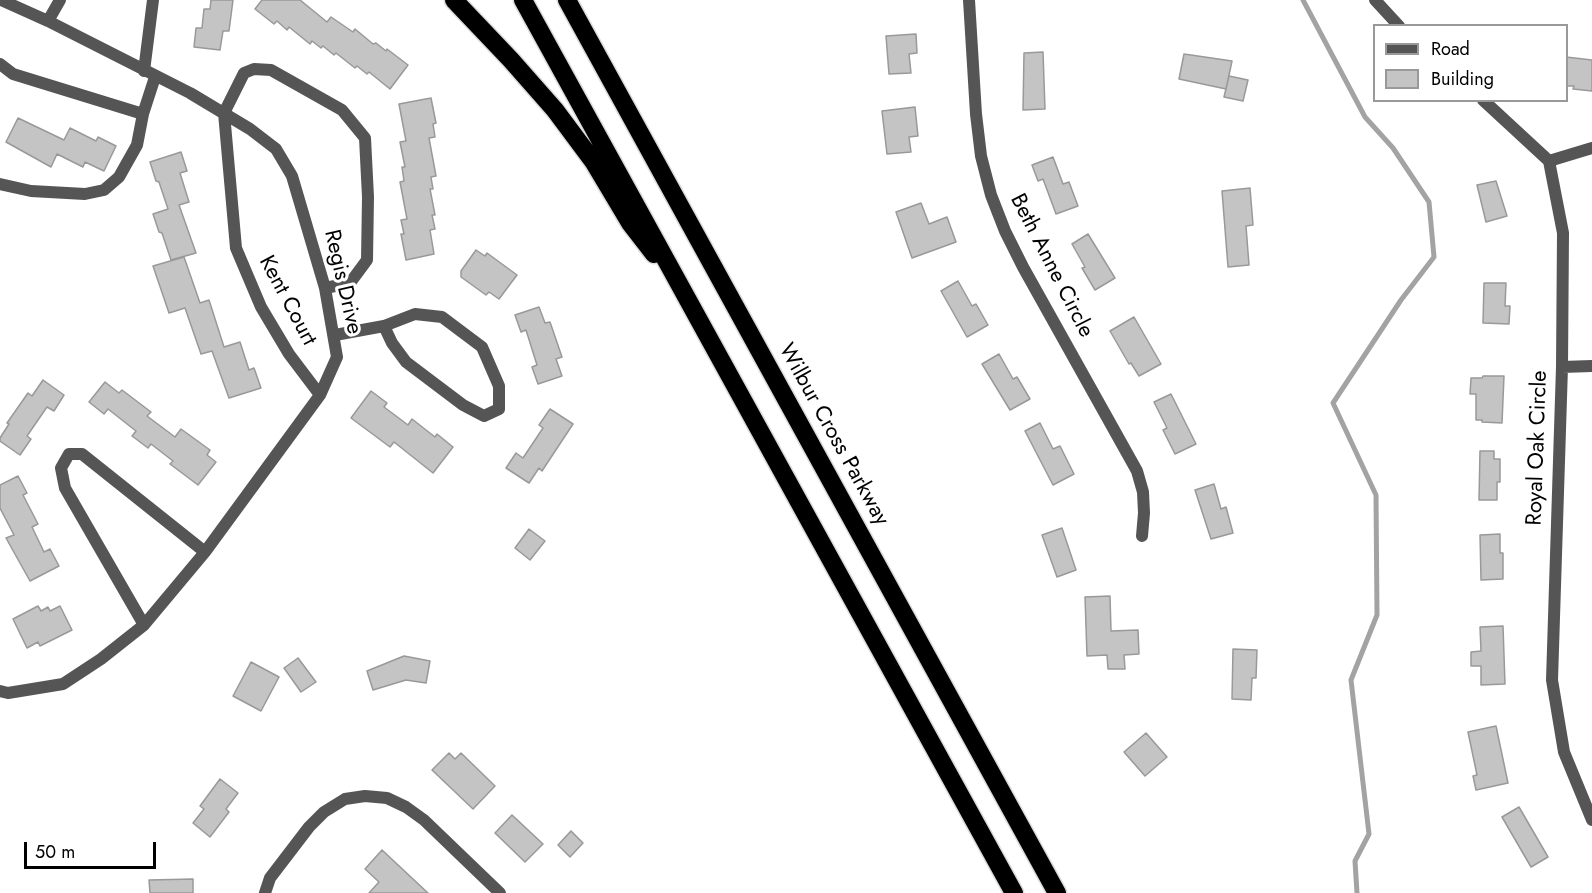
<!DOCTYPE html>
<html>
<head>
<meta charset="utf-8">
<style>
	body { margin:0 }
	#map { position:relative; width:1592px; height:893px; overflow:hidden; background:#fff; font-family:Jost,sans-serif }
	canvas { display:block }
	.legend { position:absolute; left:1373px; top:24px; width:195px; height:78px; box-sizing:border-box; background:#fff; border:2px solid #999; margin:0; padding:8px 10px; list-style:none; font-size:18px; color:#000 }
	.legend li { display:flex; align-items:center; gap:12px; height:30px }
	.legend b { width:30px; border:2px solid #999 }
	.scale { position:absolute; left:24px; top:842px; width:132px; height:27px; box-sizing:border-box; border:3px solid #000; border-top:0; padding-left:8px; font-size:18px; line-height:21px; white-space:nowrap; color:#000; -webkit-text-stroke:4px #fff; paint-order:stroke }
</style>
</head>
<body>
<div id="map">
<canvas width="1592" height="893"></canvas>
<ul class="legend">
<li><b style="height:8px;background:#555"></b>Road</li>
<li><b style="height:16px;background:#c4c4c4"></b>Building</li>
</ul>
<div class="scale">50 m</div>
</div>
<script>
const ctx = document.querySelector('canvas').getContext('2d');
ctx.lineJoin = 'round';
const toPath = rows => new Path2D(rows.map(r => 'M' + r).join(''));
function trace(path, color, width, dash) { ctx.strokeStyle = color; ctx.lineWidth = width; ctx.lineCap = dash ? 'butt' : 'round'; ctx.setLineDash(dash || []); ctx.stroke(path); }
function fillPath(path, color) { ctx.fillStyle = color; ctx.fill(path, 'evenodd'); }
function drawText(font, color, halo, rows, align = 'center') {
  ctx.font = font + ' Jost,sans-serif'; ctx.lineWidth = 6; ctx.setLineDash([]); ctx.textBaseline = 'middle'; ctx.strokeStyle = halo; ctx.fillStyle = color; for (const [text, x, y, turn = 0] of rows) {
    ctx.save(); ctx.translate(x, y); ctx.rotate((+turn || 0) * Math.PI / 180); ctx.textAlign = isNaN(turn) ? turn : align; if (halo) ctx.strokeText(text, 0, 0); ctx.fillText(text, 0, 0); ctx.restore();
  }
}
trace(toPath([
	[1303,0,1365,117,1393,148,1429,202,1434,257,1401,300,1333,403,1376,495,1377,615,1351,680,1369,834,1355,861,1357,893]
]), '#a3a3a3', 5);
const building = toPath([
	[211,0,233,0,229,31,223,31,220,50,194,47,196,28,202,28,204,9,210,9,211,0],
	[262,0,300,0,327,22,331,17,353,32,355,29,373,44,376,43,386,51,387,49,408,65,390,89,369,72,367,74,357,66,355,68,336,53,334,55,323,46,321,48,312,41,310,44,289,27,287,30,277,21,274,24,255,9,262,0],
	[916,34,917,53,909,54,911,73,889,74,886,36,916,34],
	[1043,52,1045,109,1023,110,1024,53,1043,52],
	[1184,54,1232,61,1226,89,1179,79,1184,54],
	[1566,57,1592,60,1592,91,1573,89,1574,86,1566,86,1566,57],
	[1229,76,1248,80,1243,101,1224,97,1229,76],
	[431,98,436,123,433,124,435,137,429,138,436,176,431,177,433,189,430,189,435,215,432,215,435,229,430,230,434,254,406,260,401,234,404,234,401,220,407,219,400,182,404,181,402,167,405,167,400,142,406,141,399,104,431,98],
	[915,107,918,136,909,137,911,152,887,154,882,111,915,107],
	[18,118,64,140,70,128,96,141,98,137,116,146,104,171,85,162,83,167,57,154,51,167,6,142,18,118],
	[181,152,187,171,180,173,189,202,179,205,196,253,171,260,162,233,159,232,153,214,168,209,159,182,156,181,150,162,181,152],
	[1053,157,1063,184,1069,182,1078,206,1056,214,1043,179,1038,181,1032,165,1053,157],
	[1496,181,1507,216,1486,222,1477,185,1496,181],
	[1250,188,1253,225,1246,226,1249,265,1228,267,1222,191,1250,188],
	[921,203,929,224,947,217,956,242,912,258,896,212,921,203],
	[1088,234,1115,278,1095,290,1082,268,1085,267,1072,244,1088,234],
	[476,250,485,256,487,253,517,275,499,299,489,292,486,295,461,277,461,271,476,250],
	[184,257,200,303,209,300,224,347,240,342,249,370,254,368,261,388,229,398,212,351,201,354,185,308,169,313,153,266,184,257],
	[958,281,972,306,976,304,988,325,967,337,941,291,958,281],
	[1484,283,1506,283,1505,306,1510,306,1509,324,1483,323,1484,283],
	[539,307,545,323,550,322,562,357,556,359,562,376,538,384,532,367,537,365,526,330,521,332,515,315,539,307],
	[1134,317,1161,364,1139,376,1131,363,1129,364,1110,331,1134,317],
	[999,354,1013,379,1017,377,1030,399,1010,410,982,364,999,354],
	[1483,376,1504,376,1502,423,1482,422,1482,420,1476,420,1476,394,1470,394,1471,378,1482,378,1483,376],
	[43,380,64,395,54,411,47,407,27,436,31,439,20,455,0,441,0,438,9,424,7,423,28,393,32,396,43,380],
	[105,382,119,393,122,390,151,412,147,416,175,437,181,429,210,450,207,455,216,462,198,485,170,464,173,461,151,444,148,448,132,436,136,431,108,409,104,414,89,402,105,382],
	[371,391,387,403,384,407,408,425,412,419,435,437,437,434,453,447,433,473,394,442,390,447,351,418,371,391],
	[1171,394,1196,444,1175,454,1163,430,1167,428,1154,402,1171,394],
	[550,409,573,424,542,471,539,468,529,483,506,468,516,453,523,458,543,428,539,425,550,409],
	[1040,423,1053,449,1060,446,1074,474,1053,485,1025,431,1040,423],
	[1480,451,1494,451,1494,459,1500,459,1500,482,1497,482,1497,500,1479,500,1480,451],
	[18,476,27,493,23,495,38,524,32,527,44,552,50,549,59,566,30,581,6,538,14,535,0,508,0,485,18,476],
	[1214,484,1221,509,1226,507,1233,533,1211,539,1195,490,1214,484],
	[1062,528,1076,570,1057,577,1042,535,1062,528],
	[529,529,545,541,530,560,515,548,529,529],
	[1500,534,1500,553,1503,553,1503,579,1481,580,1480,535,1500,534],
	[1110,596,1111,631,1138,630,1139,654,1124,655,1125,669,1108,669,1107,655,1087,656,1085,597,1110,596],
	[38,606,41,611,48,607,50,611,60,606,72,630,40,646,38,642,27,648,13,619,38,606],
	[1503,626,1505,684,1481,685,1481,666,1471,666,1471,652,1481,651,1480,627,1503,626],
	[1233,649,1257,650,1256,678,1252,678,1251,700,1232,699,1233,649],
	[404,656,430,661,426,683,406,680,373,690,367,671,404,656],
	[298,658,316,682,301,692,284,668,298,658],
	[251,662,279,677,261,711,233,696,251,662],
	[1496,726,1508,783,1476,790,1473,776,1477,775,1468,732,1496,726],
	[1146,733,1167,757,1145,776,1124,752,1146,733],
	[449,753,455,759,461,753,495,786,473,809,432,770,449,753],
	[220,779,238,793,226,809,229,812,210,837,193,823,204,809,200,806,220,779],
	[1519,807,1548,857,1531,867,1502,817,1519,807],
	[512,815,543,844,525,862,495,833,512,815],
	[571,831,583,843,570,857,558,845,571,831],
	[382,850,428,893,369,893,379,882,365,869,382,850],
	[193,879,193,893,150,893,149,880,193,879]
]);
fillPath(building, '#c4c4c4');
trace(building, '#999', 1.5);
const highway = toPath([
	[454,0,511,60,555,110,593,161,630,223,654,254],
	[523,0,1014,893],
	[567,0,1057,893]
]);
trace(highway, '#dbdbdb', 21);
trace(toPath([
	[969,0,976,114,981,156,991,195,1005,231,1023,267,1137,471,1143,492,1144,513,1142,536],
	[1375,0,1399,26],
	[48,21,60,0],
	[0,64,13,74,143,114],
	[144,71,153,0],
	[1483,100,1549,161,1563,233,1562,367,1552,680,1564,752,1592,820],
	[1549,161,1592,148],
	[0,184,31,191,85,194,104,190,119,177,137,145,143,114,155,77],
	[335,335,384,326,415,314,442,317,482,347,499,386,499,409,484,416,463,405,406,362,392,343,384,326],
	[1562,367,1592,366],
	[320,395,289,354,261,307,236,248,224,113,244,73,254,69,271,70,342,110,365,138,368,197,367,260,350,283,325,288],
	[144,625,65,488,61,468,69,454,82,454,205,552],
	[0,691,8,693,63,684,101,659,144,625,205,552,320,395,337,357,325,288,292,176,276,149,250,129,190,93,48,21,1,0],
	[265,893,270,878,309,827,324,812,345,799,365,796,387,798,406,807,424,820,500,893]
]), '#555', 12);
trace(highway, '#000', 18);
drawText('22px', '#000', '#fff', [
	["Beth Anne Circle",1051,266,63],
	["Regis Drive",342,282,77],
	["Kent Court",287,301,62],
	["Wilbur Cross Parkway",833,435,61],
	["Royal Oak Circle",1538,448,-88]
]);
</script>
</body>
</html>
